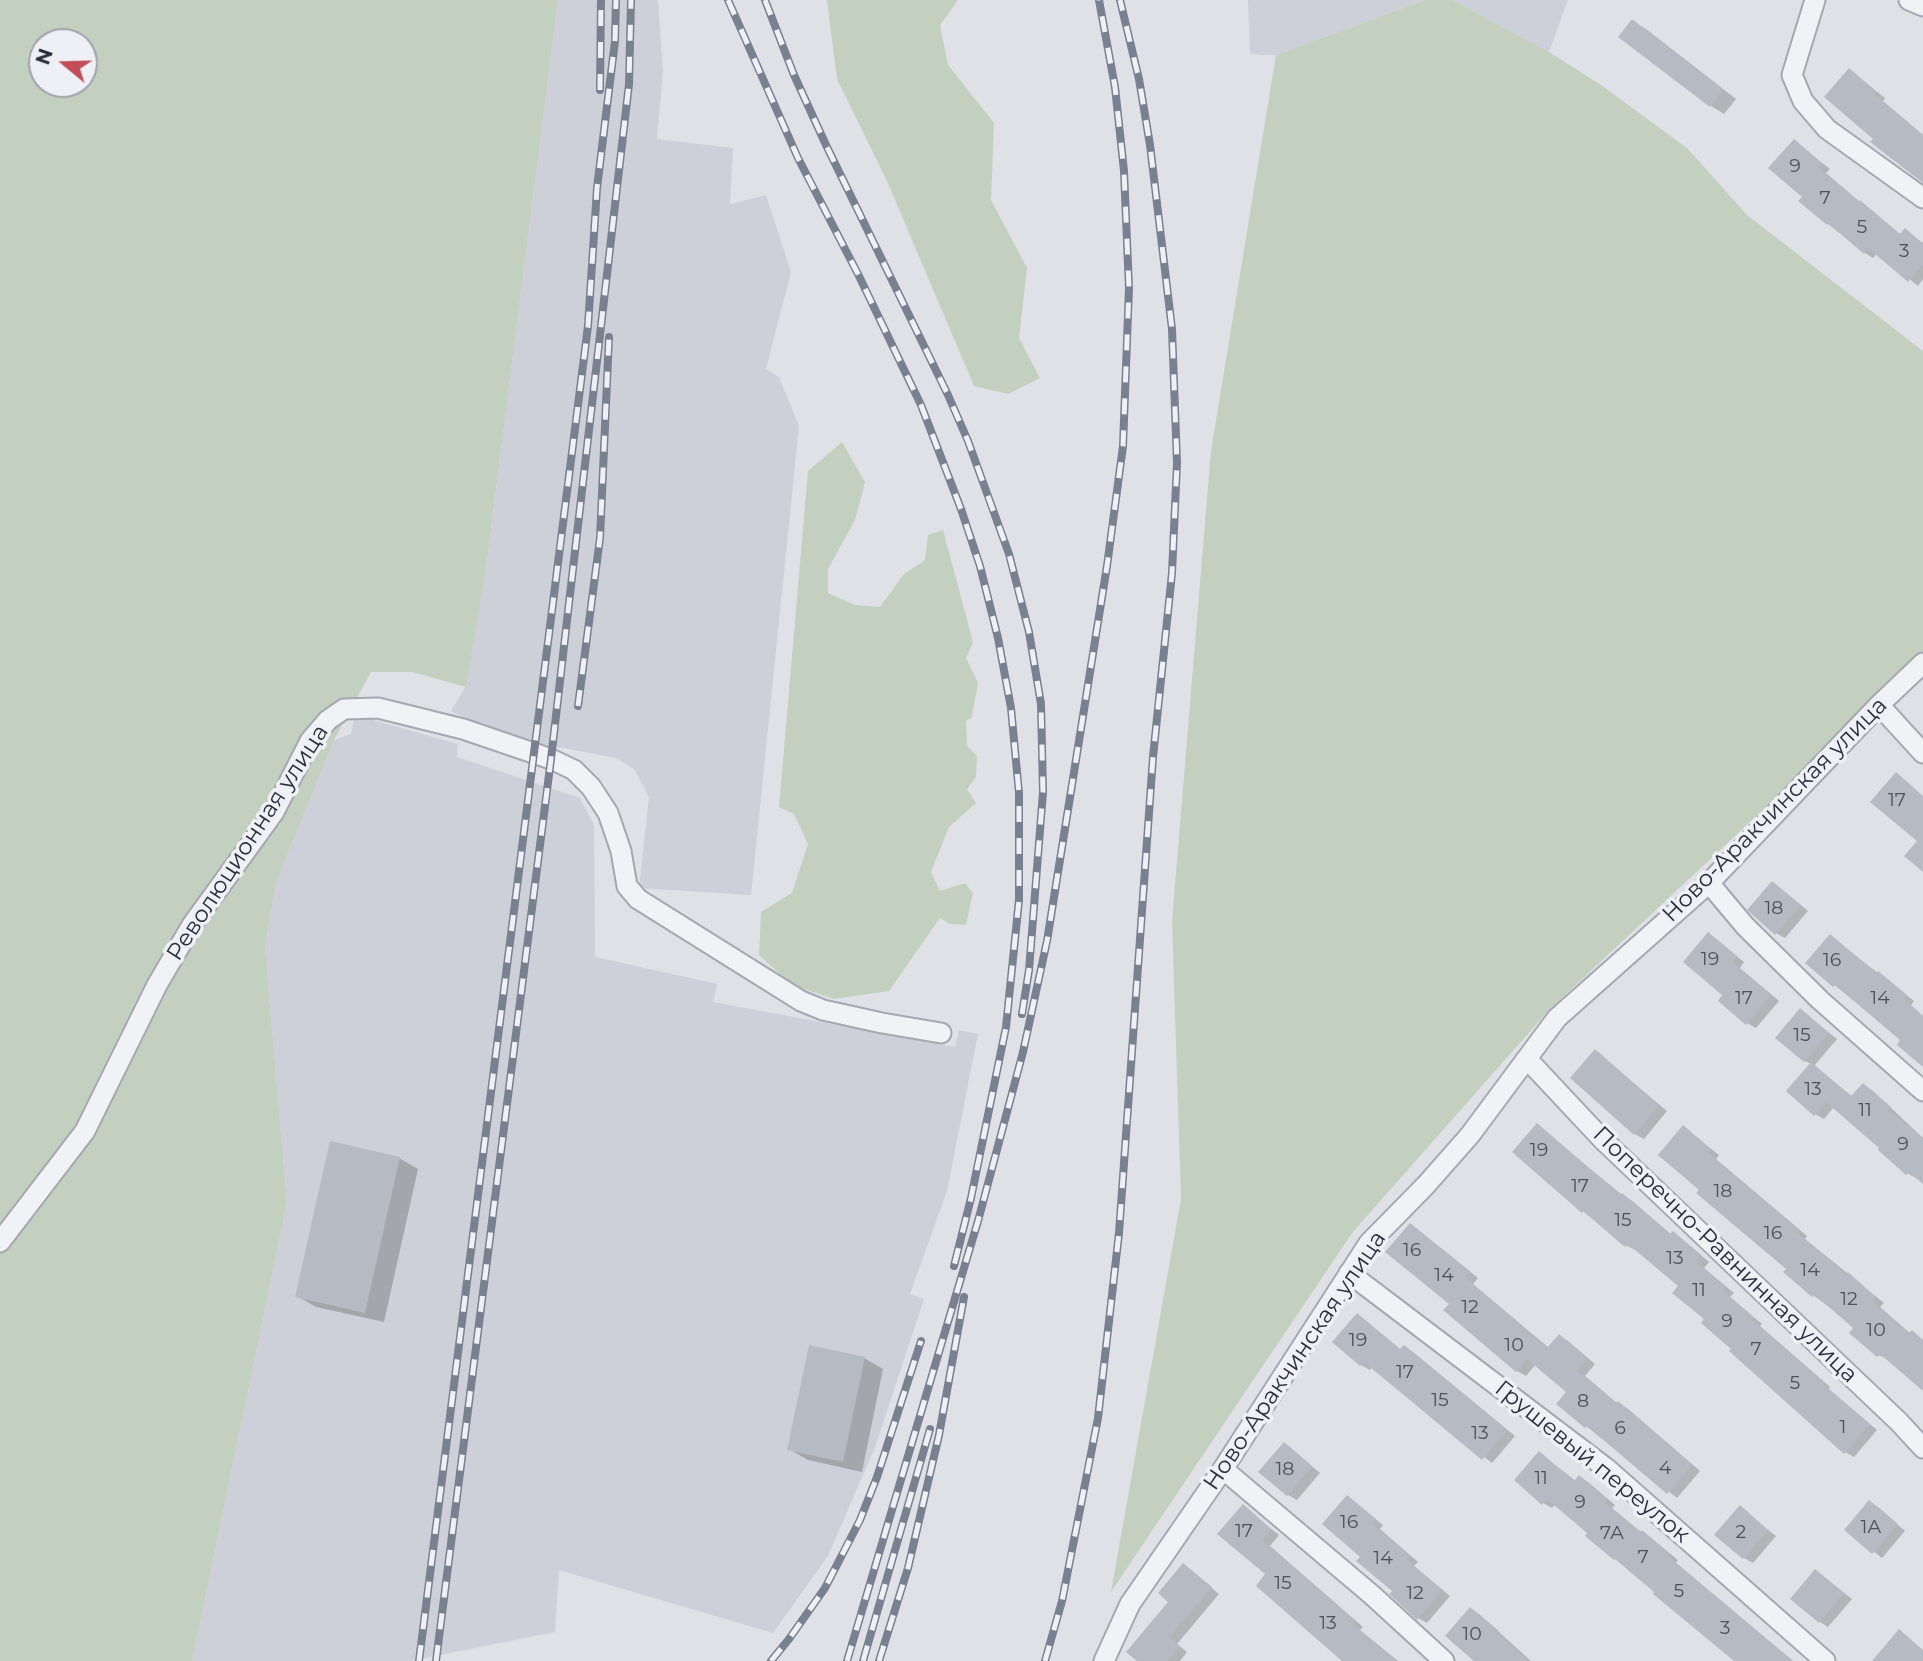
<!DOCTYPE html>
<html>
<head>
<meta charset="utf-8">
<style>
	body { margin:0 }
	#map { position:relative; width:1923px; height:1661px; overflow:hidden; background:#dfe1e7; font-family:Montserrat,sans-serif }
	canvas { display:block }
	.north { position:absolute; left:28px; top:28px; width:70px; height:70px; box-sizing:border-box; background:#eef0f5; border:2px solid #9fa3ab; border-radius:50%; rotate:289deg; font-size:19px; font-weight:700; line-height:28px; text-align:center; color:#292f3c }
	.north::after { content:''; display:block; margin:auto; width:24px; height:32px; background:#c24d57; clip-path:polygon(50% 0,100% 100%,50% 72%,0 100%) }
</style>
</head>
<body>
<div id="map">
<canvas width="1923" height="1661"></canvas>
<div class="north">N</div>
</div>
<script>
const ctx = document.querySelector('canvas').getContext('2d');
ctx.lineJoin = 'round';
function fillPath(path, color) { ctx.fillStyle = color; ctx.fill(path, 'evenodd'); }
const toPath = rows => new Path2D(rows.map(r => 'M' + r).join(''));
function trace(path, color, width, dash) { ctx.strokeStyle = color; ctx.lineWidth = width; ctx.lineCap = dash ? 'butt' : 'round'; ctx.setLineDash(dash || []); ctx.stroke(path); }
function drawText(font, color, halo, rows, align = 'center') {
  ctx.font = font + ' Montserrat,sans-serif'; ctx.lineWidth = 7; ctx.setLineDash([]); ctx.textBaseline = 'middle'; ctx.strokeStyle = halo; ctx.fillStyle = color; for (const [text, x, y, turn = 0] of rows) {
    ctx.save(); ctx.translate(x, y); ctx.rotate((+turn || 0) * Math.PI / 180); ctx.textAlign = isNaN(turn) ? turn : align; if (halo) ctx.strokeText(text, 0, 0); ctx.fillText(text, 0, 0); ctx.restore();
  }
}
fillPath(toPath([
	[558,0,658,0,663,71,657,139,733,148,730,204,766,195,791,272,766,369,779,377,799,426,751,895,639,888,649,797,634,769,616,758,522,740,479,725,451,711,466,686,485,576],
	[1248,0,1425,0,1276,55,1261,55,1250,53],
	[1453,0,1568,0,1549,52],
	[355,715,458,744,457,757,580,798,594,825,595,957,717,984,713,1002,955,1047,959,1030,978,1034,947,1191,910,1294,924,1299,875,1447,828,1556,773,1633,559,1570,555,1632,410,1661,192,1661,287,1203,265,947,276,883,334,740,351,734]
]), '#cdd0d8');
fillPath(toPath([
	[0,0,558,0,485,576,466,687,412,672,371,672,334,740,276,883,265,947,287,1203,192,1661,0,1661],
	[42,42,84,42,84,84,42,84],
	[827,0,958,0,940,25,948,65,994,123,991,200,1027,268,1019,338,1040,378,1008,394,974,386,887,181,837,79],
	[1425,0,1453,0,1549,52,1601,85,1687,148,1747,215,1923,351,1923,660,1549,1010,1352,1233,1111,1592,1181,1199,1172,921,1211,451,1276,55],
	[842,442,865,482,855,520,828,569,828,593,855,605,880,607,904,574,925,560,928,535,943,530,973,642,966,658,978,683,972,717,966,721,967,746,977,756,976,777,967,789,976,803,949,827,931,872,940,891,965,883,973,893,966,925,950,924,940,918,889,991,834,999,792,985,759,955,761,912,792,893,808,844,794,814,779,807,808,471]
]), '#c3d0c0');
fillPath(toPath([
	[1632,21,1646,29,1736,99,1724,114,1711,106],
	[1849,70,1885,98,1883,101,1923,135,1923,180,1875,139],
	[1794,141,1830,169,1826,173,1860,202,1901,235,1905,230,1923,243,1923,279,1918,286,1877,253,1873,258,1865,253,1828,224,1804,196],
	[1773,883,1808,911,1785,938,1776,933],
	[1709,934,1744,962,1740,968,1779,1001,1756,1028,1747,1023,1725,995],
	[1830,936,1914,1001,1911,1005,1923,1016,1923,1066,1903,1040,1807,963],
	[1801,1011,1837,1039,1814,1066,1853,1097,1863,1085,1872,1090,1923,1138,1923,1182,1907,1173,1882,1148,1834,1107,1824,1119,1815,1114,1811,1064,1805,1061],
	[1595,1051,1667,1111,1644,1139,1635,1134,1572,1078],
	[1537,1125,1622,1195,1631,1200,1672,1235,1673,1234,1682,1239,1709,1262,1704,1268,1734,1293,1730,1297,1762,1324,1760,1326,1830,1387,1828,1389,1877,1430,1854,1457,1845,1452,1733,1349,1680,1286,1636,1249,1635,1250,1626,1245,1583,1211],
	[1683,1127,1719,1155,1716,1159,1807,1236,1805,1239,1884,1303,1880,1307,1911,1334,1923,1340,1923,1389,1888,1359,1878,1355,1856,1327,1813,1295,1788,1269,1701,1189],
	[399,1158,418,1169,384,1322,316,1307,297,1296],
	[1411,1225,1478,1278,1473,1284,1549,1348,1559,1336,1568,1341,1595,1364,1585,1376,1618,1404,1627,1408,1700,1471,1677,1498,1586,1426,1569,1391,1536,1364,1526,1376,1517,1371,1451,1304],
	[1357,1315,1401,1350,1404,1347,1413,1352,1515,1436,1492,1463,1372,1367,1370,1370,1361,1365],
	[864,1358,883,1369,862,1472,808,1460,789,1449],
	[1293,1450,1320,1473,1297,1500,1288,1495],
	[1539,1453,1576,1481,1579,1477,1588,1482,1615,1505,1612,1508,1641,1532,1651,1538,1678,1560,1676,1563,1793,1661,1735,1661,1624,1564,1615,1559,1590,1533,1556,1504,1552,1508,1543,1503],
	[1347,1497,1383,1525,1380,1529,1418,1562,1414,1566,1450,1596,1427,1623,1418,1618,1363,1556],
	[1243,1507,1279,1535,1270,1546,1363,1627,1360,1630,1398,1661,1345,1661,1268,1574],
	[1878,1507,1905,1531,1882,1558,1846,1530],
	[1740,1508,1776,1536,1753,1563,1744,1558],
	[1184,1565,1219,1594,1177,1644,1187,1652,1180,1661,1140,1661,1171,1602],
	[1816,1571,1852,1599,1828,1627,1820,1622],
	[1470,1609,1479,1614,1531,1661,1475,1661]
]), '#0003');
fillPath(toPath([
	[1632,19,1723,90,1710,107,1618,37],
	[1849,68,1877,92,1875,95,1923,135,1923,183,1870,142,1873,139,1824,97],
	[1794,139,1822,163,1818,167,1859,202,1860,200,1900,234,1905,228,1923,244,1923,264,1908,282,1868,248,1864,254,1828,223,1827,225,1798,201,1802,197,1768,168],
	[1896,772,1923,796,1923,872,1904,856,1917,841,1870,802],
	[1772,881,1801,905,1775,935,1747,910],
	[1708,932,1737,956,1732,962,1771,995,1746,1025,1718,1001,1722,995,1683,962],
	[1830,934,1876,973,1878,971,1907,995,1903,999,1923,1016,1923,1067,1897,1045,1900,1040,1835,985,1833,987,1805,963],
	[1800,1008,1829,1033,1804,1062,1775,1038],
	[1595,1049,1659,1105,1634,1135,1570,1078],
	[1811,1062,1851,1096,1863,1083,1891,1107,1889,1110,1923,1138,1923,1184,1909,1172,1906,1175,1878,1150,1879,1148,1826,1102,1814,1116,1786,1091],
	[1537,1123,1620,1195,1622,1193,1670,1234,1673,1231,1701,1255,1696,1262,1726,1287,1723,1291,1754,1318,1752,1320,1822,1381,1821,1382,1870,1424,1844,1454,1729,1351,1731,1349,1701,1323,1704,1319,1672,1293,1678,1286,1628,1244,1625,1247,1583,1211,1582,1213,1512,1152],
	[1683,1125,1711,1149,1708,1153,1800,1230,1797,1233,1846,1274,1848,1272,1876,1297,1872,1301,1909,1333,1912,1330,1923,1340,1923,1391,1880,1354,1877,1357,1849,1333,1853,1328,1814,1294,1812,1297,1783,1272,1786,1269,1696,1193,1699,1190,1658,1155],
	[330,1141,400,1157,365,1313,295,1297],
	[1410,1223,1471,1272,1466,1278,1547,1348,1559,1334,1587,1358,1577,1370,1616,1403,1618,1401,1692,1465,1667,1494,1587,1426,1585,1428,1556,1404,1566,1392,1527,1359,1516,1372,1443,1310,1449,1304,1385,1252],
	[1357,1313,1400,1349,1404,1345,1507,1430,1482,1460,1364,1362,1360,1366,1332,1342],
	[809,1345,865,1357,843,1462,787,1450],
	[1284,1442,1312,1466,1287,1496,1258,1472],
	[1539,1451,1574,1481,1579,1475,1607,1499,1605,1502,1640,1532,1642,1530,1670,1554,1668,1556,1793,1661,1734,1661,1653,1594,1654,1592,1615,1559,1614,1560,1585,1536,1587,1533,1547,1499,1542,1505,1514,1480],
	[1347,1495,1376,1519,1372,1523,1410,1556,1407,1560,1442,1590,1417,1620,1389,1594,1392,1591,1356,1561,1360,1557,1322,1524],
	[1869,1500,1898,1524,1872,1554,1844,1530],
	[1243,1504,1271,1529,1262,1540,1355,1621,1352,1624,1396,1661,1342,1661,1256,1586,1265,1574,1217,1534],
	[1740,1505,1768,1530,1743,1559,1714,1535],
	[1183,1563,1212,1587,1169,1637,1180,1646,1167,1661,1137,1661,1126,1652,1168,1602,1158,1593],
	[1815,1569,1844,1593,1819,1623,1790,1599],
	[1470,1607,1499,1631,1497,1633,1529,1661,1474,1661,1445,1636],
	[1899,1629,1923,1650,1923,1661,1872,1661]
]), '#b6bac3');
const minor = toPath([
	[1815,0,1792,75,1803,101,1827,129,1923,198],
	[1909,0,1923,6],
	[1879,705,1923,753],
	[1709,883,1745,926,1820,1000,1923,1091],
	[1528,1060,1602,1139,1899,1422,1923,1448],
	[0,1242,85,1131,157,985,192,925,274,812,310,741,328,720,344,709,378,708,463,729,551,759,574,770,591,787,608,813,621,851,627,886,638,899,801,1001,823,1010,882,1023,941,1033],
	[1349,1273,1606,1468,1825,1661],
	[1223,1469,1372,1595,1444,1661],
	[1104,1661,1130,1604,1223,1469,1369,1243,1426,1185,1470,1135,1557,1018,1709,883,1879,705,1923,663]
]);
trace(minor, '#a5a8b0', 23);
trace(minor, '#f1f2f5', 19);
const rail = toPath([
	[728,0,798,158,858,274,921,405,961,509,980,566,998,638,1011,708,1019,793,1019,900,1006,1027,971,1198,954,1266],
	[765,0,794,75,826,145,948,395,968,441,1009,554,1029,632,1041,704,1043,792,1029,970,1022,1014],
	[600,90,601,0],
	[578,706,600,538,609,337],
	[419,1661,588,326,597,188,615,41,616,0],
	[436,1661,551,759,629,84,631,0],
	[771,1661,789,1639,825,1588,860,1520,877,1477,921,1341],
	[847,1661,978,1221,1023,1052,1047,941,1107,566,1123,446,1129,288,1124,171,1115,87,1099,0],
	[863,1661,930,1429],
	[879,1661,908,1568,939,1435,964,1297],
	[1045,1661,1062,1601,1098,1418,1119,1233,1153,757,1172,573,1177,463,1172,329,1150,145,1139,79,1120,0]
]);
trace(rail, '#79808f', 8);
trace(rail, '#eef0f5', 5, [16]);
drawText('19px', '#4c525e', null, [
	["9",1795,166],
	["7",1825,198],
	["5",1862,227],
	["3",1904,251],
	["17",1897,800],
	["18",1774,908],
	["19",1710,959],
	["16",1832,960],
	["17",1744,998],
	["14",1880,998],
	["15",1802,1035],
	["13",1813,1089],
	["11",1865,1110],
	["9",1903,1144],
	["19",1539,1150],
	["17",1580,1186],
	["18",1723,1191],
	["15",1623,1220],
	["16",1773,1233],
	["16",1412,1250],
	["13",1675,1258],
	["14",1810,1270],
	["14",1444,1275],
	["11",1699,1290],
	["12",1849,1299],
	["12",1470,1307],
	["9",1727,1321],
	["10",1876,1330],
	["19",1358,1340],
	["10",1514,1345],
	["7",1756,1349],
	["17",1405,1372],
	["5",1795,1383],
	["15",1440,1400],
	["8",1583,1401],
	["1",1843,1427],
	["6",1620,1428],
	["13",1480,1433],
	["4",1665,1468],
	["18",1285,1469],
	["11",1541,1478],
	["9",1580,1502],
	["16",1349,1522],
	["1А",1871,1527],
	["17",1244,1531],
	["2",1741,1532],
	["7А",1612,1533],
	["7",1643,1557],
	["14",1383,1558],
	["15",1283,1583],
	["5",1679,1591],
	["12",1415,1593],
	["13",1328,1623],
	["3",1725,1628],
	["10",1472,1634]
]);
drawText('23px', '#292f3c', '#eef0f5', [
	["Ново-Аракчинская улица",1775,810,-45],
	["Революционная улица",248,843,-57],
	["Поперечно-Равнинная улица",1725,1255,44],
	["Ново-Аракчинская улица",1295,1361,-56],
	["Грушевый переулок",1592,1462,39]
]);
</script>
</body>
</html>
